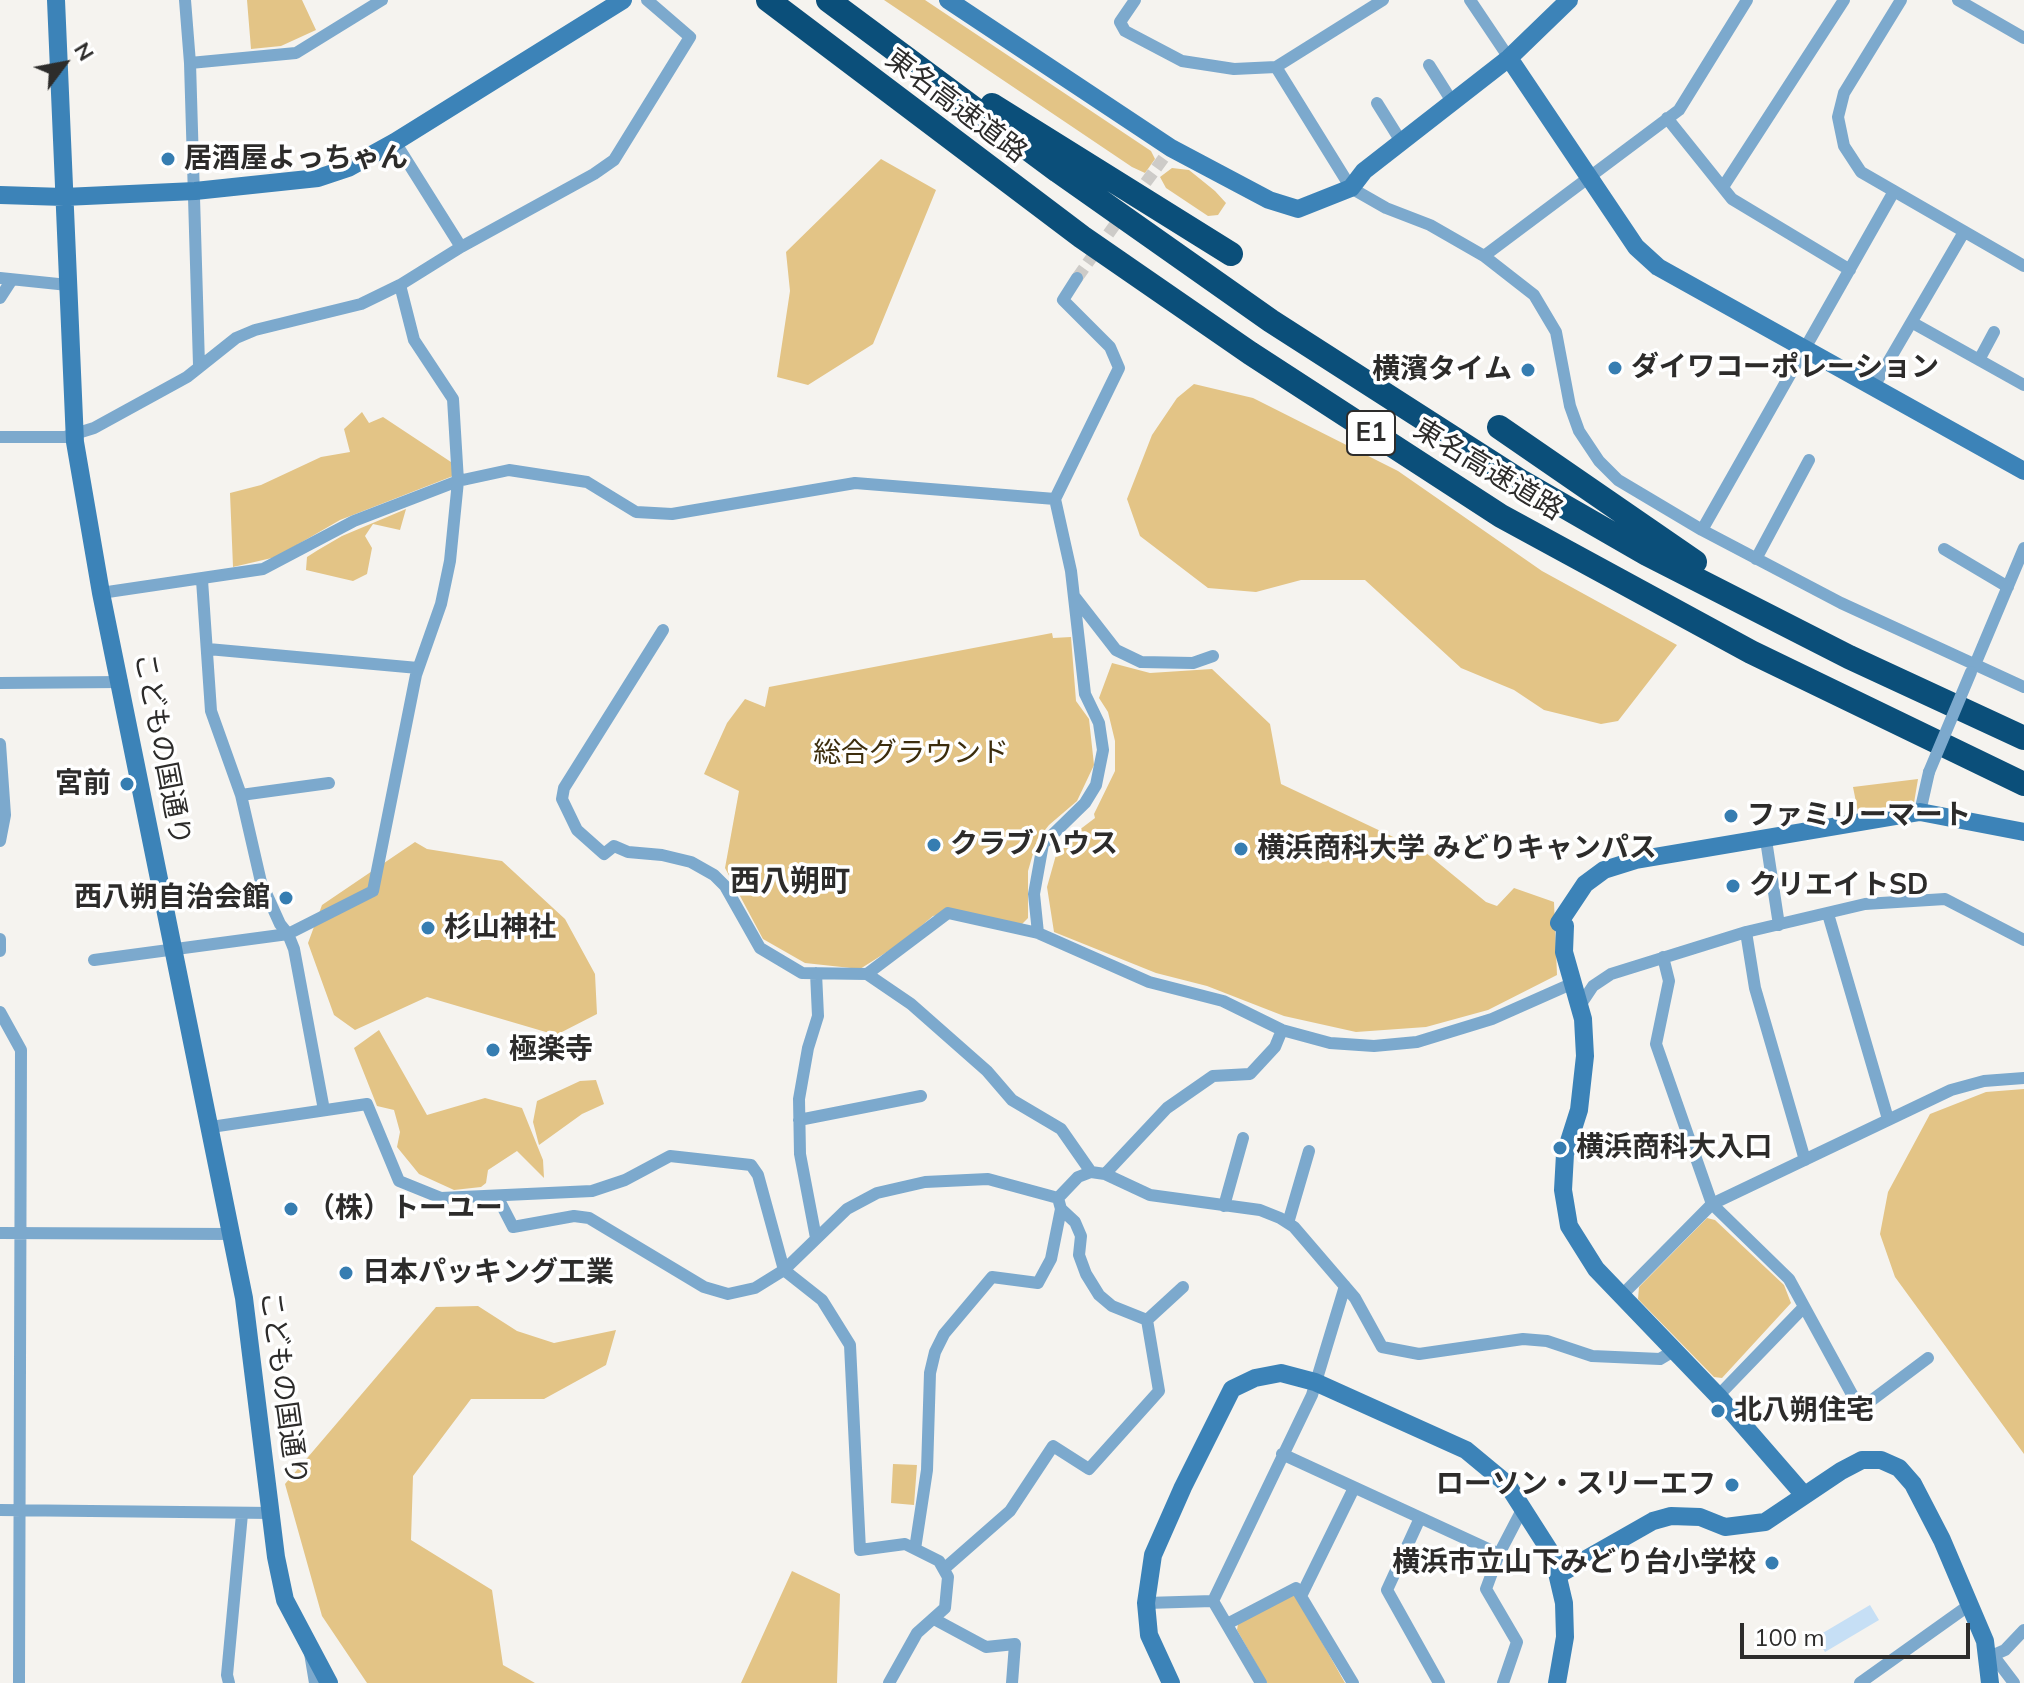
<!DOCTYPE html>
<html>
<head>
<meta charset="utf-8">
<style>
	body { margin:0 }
	#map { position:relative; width:2024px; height:1683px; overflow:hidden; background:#f5f3ef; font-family:Mulish,sans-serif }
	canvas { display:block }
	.north { position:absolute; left:24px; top:24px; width:80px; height:80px; -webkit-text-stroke:6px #fff; paint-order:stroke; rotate:58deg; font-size:22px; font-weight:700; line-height:32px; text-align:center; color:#2d2c2b }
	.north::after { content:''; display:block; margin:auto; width:28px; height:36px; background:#2d2c2b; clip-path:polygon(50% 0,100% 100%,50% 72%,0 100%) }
	.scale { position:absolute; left:1740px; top:1623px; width:230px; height:36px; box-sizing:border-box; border:4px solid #2d2c2b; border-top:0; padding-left:10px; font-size:24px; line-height:28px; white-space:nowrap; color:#2d2c2b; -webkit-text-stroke:6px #fff; paint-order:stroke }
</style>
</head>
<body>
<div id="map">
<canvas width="2024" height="1683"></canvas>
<div class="north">N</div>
<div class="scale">100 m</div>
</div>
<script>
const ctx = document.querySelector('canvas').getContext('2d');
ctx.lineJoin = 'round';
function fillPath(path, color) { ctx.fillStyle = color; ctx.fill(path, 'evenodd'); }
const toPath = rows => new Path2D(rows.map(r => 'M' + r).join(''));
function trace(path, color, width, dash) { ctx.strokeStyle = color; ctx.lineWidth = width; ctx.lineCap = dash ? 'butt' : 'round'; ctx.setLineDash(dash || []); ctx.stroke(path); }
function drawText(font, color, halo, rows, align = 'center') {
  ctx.font = font + ' Mulish,"Noto Sans JP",sans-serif'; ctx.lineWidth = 7; ctx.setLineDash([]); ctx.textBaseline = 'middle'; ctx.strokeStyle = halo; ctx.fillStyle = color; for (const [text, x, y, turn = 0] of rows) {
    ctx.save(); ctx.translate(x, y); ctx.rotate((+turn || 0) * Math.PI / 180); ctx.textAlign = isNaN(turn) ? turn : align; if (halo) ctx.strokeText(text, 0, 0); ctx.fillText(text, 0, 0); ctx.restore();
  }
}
fillPath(toPath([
	[247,0,302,0,316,30,281,46,251,49],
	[884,0,925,0,1151,151,1155,159,1145,173,1132,167],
	[881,159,936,190,873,344,808,385,777,377,790,291,786,252],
	[1172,168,1189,170,1215,191,1226,203,1218,215,1208,216,1166,188,1160,177],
	[1194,384,1253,398,1398,471,1542,571,1677,645,1618,721,1601,724,1544,710,1514,690,1461,668,1365,580,1301,580,1256,592,1208,588,1140,536,1127,499,1152,435,1177,398],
	[362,412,369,423,383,417,451,462,453,476,340,520,276,557,233,567,230,493,261,485,321,457,350,452,344,429],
	[406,509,400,530,373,524,365,536,372,548,367,574,353,581,306,570,307,557,318,550,342,536],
	[1052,633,1053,638,1071,637,1076,701,1089,719,1094,765,1077,801,1049,825,1037,840,1028,871,1028,918,1018,928,944,914,933,916,901,943,860,969,805,963,763,939,725,868,739,791,704,774,727,723,745,699,765,707,769,687],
	[1112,663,1150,673,1212,669,1270,724,1281,784,1425,852,1486,902,1497,906,1514,888,1554,902,1557,975,1488,1010,1426,1027,1356,1032,1284,1016,1207,986,1156,973,1054,932,1047,887,1056,855,1066,846,1066,840,1095,818,1094,814,1115,771,1115,741,1108,712,1099,698],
	[1918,779,1914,803,1858,812,1853,787],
	[415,842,427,849,502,861,565,919,595,974,597,1014,556,1035,427,997,355,1030,334,1015,308,943,322,905],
	[379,1030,427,1115,485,1098,522,1108,543,1160,544,1178,517,1151,488,1170,486,1183,481,1187,454,1190,419,1174,397,1147,400,1132,394,1110,377,1106,354,1048],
	[596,1080,604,1104,582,1114,539,1145,533,1122,537,1101,580,1081],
	[2024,1089,2024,1454,1895,1277,1880,1234,1888,1192,1930,1114,1986,1092],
	[1707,1218,1715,1220,1784,1285,1791,1303,1722,1378,1714,1377,1638,1299,1639,1287],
	[478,1306,517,1331,554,1343,616,1330,606,1365,544,1399,471,1399,413,1476,411,1540,492,1590,503,1665,535,1683,367,1683,322,1616,285,1484,436,1307],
	[893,1464,917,1465,914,1505,891,1503],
	[792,1571,840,1594,837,1683,741,1683],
	[1295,1594,1345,1683,1267,1683,1237,1630,1238,1624]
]), '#e3c486');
fillPath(toPath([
	[1870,1605,1879,1620,1825,1652,1816,1637]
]), '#c6dff5');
trace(toPath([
	[1135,197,1171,148],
	[1077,278,1124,212]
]), '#cdcbc8', 12, [12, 6]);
trace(toPath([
	[185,0,190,63,199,365],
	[1135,0,1120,22,1125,31,1182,61,1234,69,1276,67,1383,0],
	[1470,0,1509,58],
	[1901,0,1844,93,1838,117,1844,146,1861,172,2024,266],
	[1958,0,2024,38],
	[190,63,296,53,382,0],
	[1429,65,1453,103],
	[1276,67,1351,188,1386,208,1430,225,1484,256,1534,295,1556,332,1570,406,1579,431,1599,461,1618,480,1702,530,1841,603,2024,687],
	[1377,103,1402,143],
	[1667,118,1732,199,1850,270],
	[395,142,461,247],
	[1723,187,1844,0],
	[1484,256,1679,110,1747,0],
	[0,278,68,285],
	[0,298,11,281],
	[1913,323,2024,385],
	[1979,360,1994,332],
	[1873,388,1964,232],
	[0,437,65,437,94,428,187,377,236,338,255,330,361,304,400,285,461,247,594,174,614,160,690,37,647,0],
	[1702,530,1893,193],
	[1944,549,2008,587],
	[1756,559,1809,460],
	[202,580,211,711,241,795,261,882,280,924,288,934,373,891,416,675,441,604,450,561,458,481,453,399,414,340,400,285],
	[101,593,263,569,354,521,458,481,509,470,587,482,636,512,672,514,855,483,1055,499],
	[1074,596,1116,650,1141,662,1193,663,1213,656],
	[663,630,564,788,562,799,577,830,604,854,614,846,628,852,662,855,691,862,714,875,725,886,760,948,802,973,867,974,911,1004,987,1071,1012,1100,1061,1129,1091,1172],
	[208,649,418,668],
	[1974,667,2024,548],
	[0,683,122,682],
	[0,744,5,815,0,841],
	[241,795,329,783],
	[1920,812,1929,772],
	[1766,840,1779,925],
	[1828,914,1888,1119],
	[1746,932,1755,988,1805,1160],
	[1038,933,1034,894,1043,844,1085,803,1096,785,1103,750,1099,723,1085,694,1071,571,1055,499,1119,368,1110,347,1063,300,1077,278],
	[0,939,0,951],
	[1663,957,1669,981,1656,1044,1712,1204,1789,1279,1860,1409,1928,1358],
	[94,960,288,934,294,949,324,1110],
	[867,974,948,913,1038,933,1149,982,1223,1001,1282,1030,1330,1043,1374,1046,1417,1042,1492,1019,1571,984],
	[1579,1007,1593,986,1611,974,1746,932,1865,904,1945,899,2024,940],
	[0,1012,21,1050,19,1683],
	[799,1120,921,1096],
	[211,1127,367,1104,399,1181,441,1198,592,1191,625,1180,670,1156,751,1165,758,1175,784,1270,822,1300,850,1345,860,1550,905,1544,939,1561,948,1577,945,1608,917,1633,889,1683],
	[1105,1174,1167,1108,1213,1076,1250,1074,1275,1047,1282,1030],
	[498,1198,513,1227,574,1216,589,1218,704,1287,728,1294,755,1288,784,1270,847,1209,877,1193,925,1182,988,1179,1058,1198],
	[1224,1206,1243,1138],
	[1061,1209,1075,1222,1081,1236,1079,1255,1086,1274,1099,1295,1112,1306,1147,1320],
	[1288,1223,1309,1151],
	[0,1233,231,1234],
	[816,1238,800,1154,799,1099,808,1048,818,1016,816,973],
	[1622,1295,1712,1204,1951,1090,1984,1081,2024,1078],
	[1147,1320,1183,1287],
	[1718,1396,1803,1308],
	[1282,1454,1499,1554],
	[0,1510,272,1513],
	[1420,1518,1387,1590,1439,1683],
	[915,1549,927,1470,930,1373,935,1352,944,1334,992,1277,1038,1283,1051,1259,1061,1209,1058,1198,1078,1177,1091,1172,1105,1174,1150,1195,1260,1210,1280,1218,1294,1227,1355,1298,1382,1347,1419,1354,1523,1339,1547,1341,1592,1356,1660,1359,1675,1350],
	[945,1568,1010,1511,1053,1446,1089,1469,1159,1391,1147,1320],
	[1302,1594,1354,1488],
	[1146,1603,1213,1601],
	[934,1619,986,1647,1015,1644,1012,1683],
	[1227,1624,1296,1588,1353,1683],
	[310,1653,315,1683],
	[1992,1654,2014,1683],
	[1989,1657,2005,1650,2024,1630],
	[229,1683,227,1675,242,1514],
	[1261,1683,1213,1601,1312,1395,1345,1286],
	[1503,1683,1517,1642,1486,1589,1499,1554,1524,1506],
	[1860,1683,1968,1606]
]), '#7ca9cd', 12);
trace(toPath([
	[56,0,75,442,101,593,244,1298,276,1557,285,1600,329,1683],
	[948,0,1171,148,1269,200,1298,209,1351,188,1364,171,1509,58,1569,0],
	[1509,58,1636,247,1658,267,2024,471],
	[0,195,64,197,195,191,318,178,348,168,395,142,623,0],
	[1804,1495,1718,1396,1596,1269,1569,1226,1563,1190,1565,1154,1579,1110,1585,1056,1583,1019,1564,952,1565,926,1559,923,1585,884,1604,870,1636,860,1920,812,2024,832],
	[1558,1575,1653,1521,1671,1516,1700,1517,1725,1527,1765,1522,1841,1471,1862,1460,1881,1460,1899,1468,1913,1484,1942,1540,1985,1641,1990,1683],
	[1171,1683,1149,1635,1146,1603,1153,1555,1183,1487,1232,1389,1255,1378,1281,1373,1315,1382,1466,1450,1507,1484,1553,1556,1564,1603,1565,1637,1557,1683]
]), '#3c83b8', 18);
trace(toPath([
	[768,0,1082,237,1250,353,1501,516,1751,652,2024,784],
	[828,0,1058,171,1271,321,1522,482,1647,554,1849,657,2024,738],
	[992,105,1231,254],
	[1499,427,1695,562]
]), '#0b4f7a', 24);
trace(toPath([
	[1929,772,1971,672]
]), '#7ca9cd', 12);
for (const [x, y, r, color] of [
	[168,159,8,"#367db1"],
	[1615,368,8,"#367db1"],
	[1528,370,8,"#367db1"],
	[127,784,8,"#367db1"],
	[1731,816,8,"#367db1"],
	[934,845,8,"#367db1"],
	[1241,849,8,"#367db1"],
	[1733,886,8,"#367db1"],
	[286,898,8,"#367db1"],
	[428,928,8,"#367db1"],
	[493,1050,8,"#367db1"],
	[1560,1148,8,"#367db1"],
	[291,1209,8,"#367db1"],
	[346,1273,8,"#367db1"],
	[1718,1411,8,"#367db1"],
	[1732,1485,8,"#367db1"],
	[1772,1563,8,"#367db1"]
]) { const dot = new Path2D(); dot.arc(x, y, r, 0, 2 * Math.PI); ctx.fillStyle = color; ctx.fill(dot); trace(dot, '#fff', 3); }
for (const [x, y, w] of [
	[1371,433,48]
]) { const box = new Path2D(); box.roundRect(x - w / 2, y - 22, w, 44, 6); ctx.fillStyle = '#fff'; ctx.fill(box); trace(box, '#2d2c2b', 2); }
drawText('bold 26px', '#2d2c2b', null, [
	["E1",1371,433]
]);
drawText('28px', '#2d2c2b', '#fff', [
	["東名高速道路",956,106,37],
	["東名高速道路",1488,470,31],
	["こどもの国通り",162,749,79],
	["こどもの国通り",283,1388,82]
]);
drawText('bold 28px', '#2d2c2b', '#fff', [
	["居酒屋よっちゃん",184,159],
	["ダイワコーポレーション",1631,368],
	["横濱タイム",1512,370,"right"],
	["宮前",111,784,"right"],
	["ファミリーマート",1747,816],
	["クラブハウス",950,845],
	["横浜商科大学 みどりキャンパス",1257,849],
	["クリエイトSD",1749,886],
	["西八朔自治会館",270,898,"right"],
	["杉山神社",444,928],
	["極楽寺",509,1050],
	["横浜商科大入口",1576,1148],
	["（株）トーユー",307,1209],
	["日本パッキング工業",362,1273],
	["北八朔住宅",1734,1411],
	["ローソン・スリーエフ",1716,1485,"right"],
	["横浜市立山下みどり台小学校",1756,1563,"right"]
], 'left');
drawText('28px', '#3c2d0d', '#fff', [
	["総合グラウンド",911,754]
]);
drawText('bold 30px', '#2d2c2b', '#fff', [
	["西八朔町",790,882]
]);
</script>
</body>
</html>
